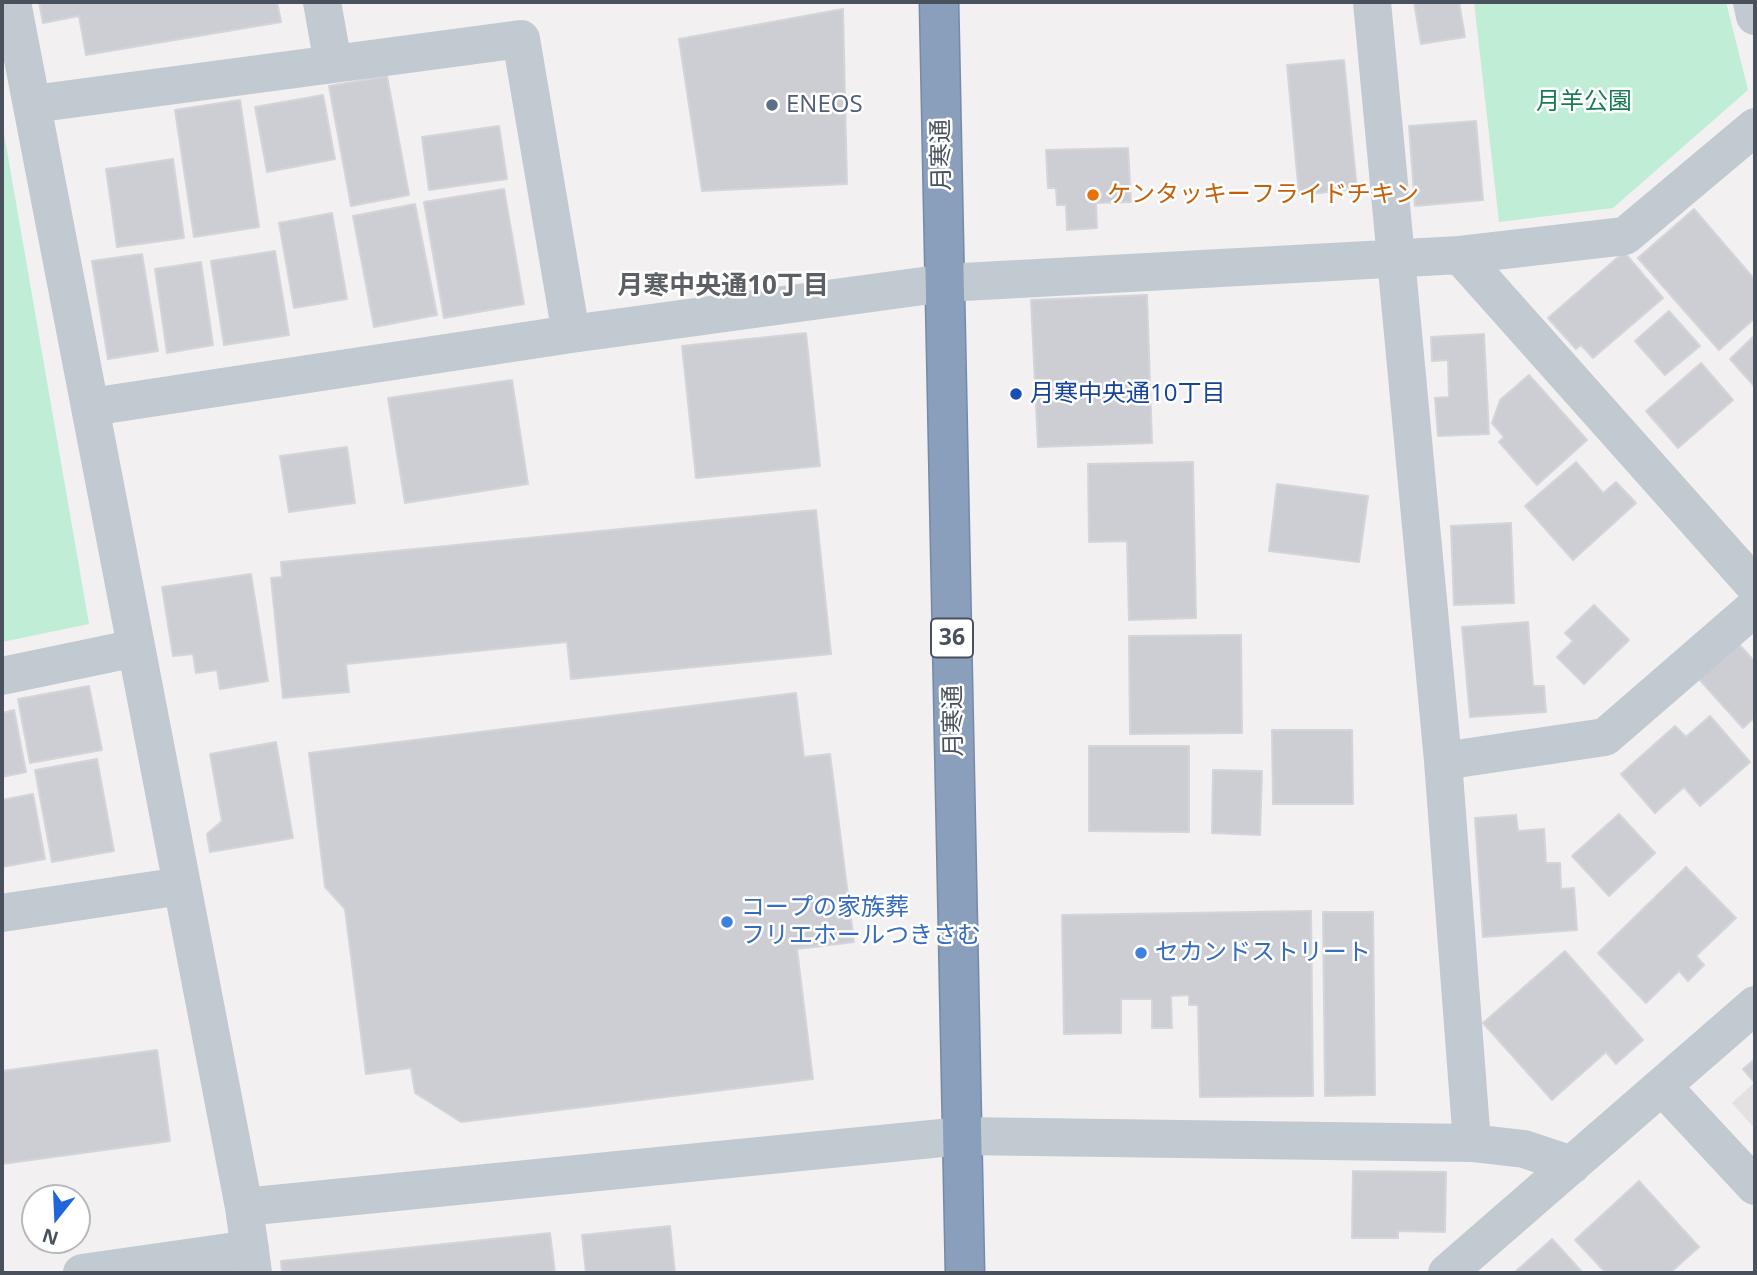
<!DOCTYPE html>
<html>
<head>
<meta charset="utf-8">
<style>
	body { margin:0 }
	#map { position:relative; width:1757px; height:1275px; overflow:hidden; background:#f2f0f0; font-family:"Open Sans",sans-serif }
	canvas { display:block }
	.frame { position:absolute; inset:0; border:4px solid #48515c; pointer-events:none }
	.north { position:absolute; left:21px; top:1184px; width:70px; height:70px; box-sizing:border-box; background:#fff; border:2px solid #b6b9be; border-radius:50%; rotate:198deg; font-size:19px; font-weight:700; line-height:28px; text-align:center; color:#48515c }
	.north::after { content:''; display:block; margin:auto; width:24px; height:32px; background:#2165db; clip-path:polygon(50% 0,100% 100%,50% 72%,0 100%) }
</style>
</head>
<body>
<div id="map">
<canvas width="1757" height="1275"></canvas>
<div class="frame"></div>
<div class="north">N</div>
</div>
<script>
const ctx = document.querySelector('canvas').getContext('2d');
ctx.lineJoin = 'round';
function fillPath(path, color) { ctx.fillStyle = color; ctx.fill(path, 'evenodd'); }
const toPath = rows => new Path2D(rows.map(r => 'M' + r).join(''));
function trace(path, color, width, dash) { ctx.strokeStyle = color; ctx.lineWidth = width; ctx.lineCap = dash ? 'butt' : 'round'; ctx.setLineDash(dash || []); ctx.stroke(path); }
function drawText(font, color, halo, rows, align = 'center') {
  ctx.font = font + ' "Open Sans","Noto Sans JP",sans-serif'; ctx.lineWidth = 5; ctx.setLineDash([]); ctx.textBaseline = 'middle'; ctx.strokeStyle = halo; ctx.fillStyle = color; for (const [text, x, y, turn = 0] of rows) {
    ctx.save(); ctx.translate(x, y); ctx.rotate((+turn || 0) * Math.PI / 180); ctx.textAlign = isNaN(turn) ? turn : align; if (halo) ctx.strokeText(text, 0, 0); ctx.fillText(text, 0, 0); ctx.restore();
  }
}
fillPath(toPath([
	[1755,1082,1755,1129,1732,1103]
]), '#e3e1e1');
fillPath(toPath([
	[1474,2,1726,2,1748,90,1613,208,1499,222],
	[2,122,89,624,2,642]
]), '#c0edd5');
const building = toPath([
	[39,2,277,2,281,22,86,55,79,16,43,23,39,2],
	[1414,2,1459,2,1465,37,1421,44,1414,2],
	[843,9,847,184,702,191,679,39,843,9],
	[1344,60,1357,189,1299,195,1287,65,1344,60],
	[387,76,409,195,351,206,329,86,387,76],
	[323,95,335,159,267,172,255,107,323,95],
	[240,100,259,227,194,237,175,110,240,100],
	[1476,121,1483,200,1415,206,1409,126,1476,121],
	[499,126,507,179,429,190,422,137,499,126],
	[1128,148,1131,202,1096,203,1097,228,1067,230,1066,205,1057,205,1056,188,1048,188,1046,150,1128,148],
	[173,159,184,238,117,247,106,169,173,159],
	[504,189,524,304,444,318,424,202,504,189],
	[415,204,437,315,374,327,353,216,415,204],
	[1694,209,1755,280,1755,318,1719,350,1638,258,1694,209],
	[332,213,347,299,294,308,279,223,332,213],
	[275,251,289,335,224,345,211,261,275,251],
	[1624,252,1663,298,1593,358,1581,345,1576,349,1548,318,1624,252],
	[142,254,158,351,108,359,92,261,142,254],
	[201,262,213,345,167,353,155,269,201,262],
	[1147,295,1152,443,1038,447,1031,300,1147,295],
	[1669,311,1700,346,1665,375,1635,341,1669,311],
	[806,333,820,466,696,478,682,346,806,333],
	[1484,334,1489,434,1438,436,1435,398,1449,397,1448,360,1432,361,1431,337,1484,334],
	[1755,335,1755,387,1730,359,1755,335],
	[1701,363,1733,400,1678,448,1646,411,1701,363],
	[1529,375,1587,440,1537,485,1499,442,1504,437,1492,423,1500,400,1529,375],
	[512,380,528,484,405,503,388,398,512,380],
	[347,447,355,503,289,512,280,456,347,447],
	[1193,462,1196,618,1129,620,1127,541,1089,542,1088,464,1193,462],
	[1576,462,1603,493,1616,482,1636,503,1573,560,1525,506,1576,462],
	[1277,484,1368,496,1359,562,1269,551,1277,484],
	[816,510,831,654,571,679,567,642,346,664,349,692,283,698,271,578,282,577,281,562,816,510],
	[1511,523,1514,603,1454,605,1451,526,1511,523],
	[251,574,268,681,220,689,217,670,196,673,193,654,173,656,162,587,251,574],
	[1594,605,1629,640,1584,684,1557,657,1573,641,1565,633,1594,605],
	[1528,622,1533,686,1544,686,1546,712,1470,717,1462,627,1528,622],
	[1241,635,1242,733,1130,734,1129,636,1241,635],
	[1737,642,1755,662,1755,717,1743,728,1698,678,1737,642],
	[89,686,102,750,30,763,18,699,89,686],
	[796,693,804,757,830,754,854,942,797,949,813,1079,461,1122,415,1093,411,1068,366,1074,345,909,325,887,309,753,796,693],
	[14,710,26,772,2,777,2,713,14,710],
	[1710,716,1750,762,1700,806,1684,787,1655,813,1621,774,1675,726,1686,737,1710,716],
	[1272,730,1352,730,1353,804,1273,804,1272,730],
	[276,742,293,838,210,852,207,834,222,821,210,754,276,742],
	[1089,746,1189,746,1189,832,1089,831,1089,746],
	[97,759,114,851,52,862,35,770,97,759],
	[1213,770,1262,771,1260,835,1212,833,1213,770],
	[33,794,45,859,2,867,2,800,33,794],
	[1619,814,1655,853,1609,896,1572,856,1619,814],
	[1516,815,1518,831,1544,829,1546,863,1560,863,1561,889,1574,888,1577,930,1483,937,1475,818,1516,815],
	[1686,867,1736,918,1696,956,1704,965,1688,981,1679,971,1646,1003,1598,953,1686,867],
	[1311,911,1313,1096,1200,1097,1198,1005,1189,1005,1189,995,1171,996,1172,1028,1152,1028,1152,999,1121,999,1121,1033,1064,1034,1062,915,1311,911],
	[1323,912,1373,912,1375,1095,1325,1096,1323,912],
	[1565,951,1643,1040,1616,1064,1606,1052,1552,1100,1483,1023,1565,951],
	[157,1050,170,1141,2,1164,2,1071,157,1050],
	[1755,1059,1755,1083,1743,1069,1755,1059],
	[1353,1171,1446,1172,1445,1232,1398,1231,1398,1238,1352,1238,1353,1171],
	[1639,1181,1699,1247,1670,1273,1606,1273,1575,1240,1639,1181],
	[670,1226,675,1273,586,1273,582,1235,670,1226],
	[550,1233,555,1273,282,1273,281,1261,550,1233],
	[1552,1239,1583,1273,1514,1273,1552,1239]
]);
fillPath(building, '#cdced4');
trace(building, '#d4d5db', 2);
const highway = toPath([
	[939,2,965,1273]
]);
trace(highway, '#758aa8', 41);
trace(toPath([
	[12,2,244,1207,253,1273],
	[322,2,333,64],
	[1372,2,1443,761,1472,1143],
	[1752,2,1755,16],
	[33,104,521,39,571,334],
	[1460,255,1755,586],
	[91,407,571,334,945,283,1460,255,1625,236,1755,127],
	[2,676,136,648],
	[1443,761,1605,737,1755,607],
	[2,913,181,886],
	[1662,1086,1755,1186],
	[244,1207,962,1136,1472,1143,1524,1149,1572,1165],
	[82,1273,250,1249],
	[1447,1273,1755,1005]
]), '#c1c9d1', 38);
trace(highway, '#899fbc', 38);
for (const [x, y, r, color] of [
	[772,105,7,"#5c6f8a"],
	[1093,195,7,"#e8710a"],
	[1016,394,7,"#1a4fb4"],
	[727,922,7,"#3f7fe0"],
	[1141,953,7,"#3f7fe0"]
]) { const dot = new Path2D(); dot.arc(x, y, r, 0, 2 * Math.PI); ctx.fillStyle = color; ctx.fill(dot); trace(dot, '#fff', 2.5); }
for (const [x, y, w] of [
	[952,638,42]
]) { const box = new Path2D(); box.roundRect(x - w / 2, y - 19.5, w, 39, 5); ctx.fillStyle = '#fff'; ctx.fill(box); trace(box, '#48515c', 2); }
drawText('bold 23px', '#48515c', null, [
	["36",952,638]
]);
drawText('24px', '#1b7b52', '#fff', [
	["月羊公園",1584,102]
]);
drawText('24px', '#4e5e75', '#fff', [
	["ENEOS",786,105]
], 'left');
drawText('24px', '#48515c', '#fff', [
	["月寒通",942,155,-91],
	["月寒通",954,721,-91]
]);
drawText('24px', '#c56008', '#fff', [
	["ケンタッキーフライドチキン",1107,195]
], 'left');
drawText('24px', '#164399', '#fff', [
	["月寒中央通10丁目",1030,394]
], 'left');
drawText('24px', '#366cbe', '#fff', [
	["コープの家族葬",741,908],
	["フリエホールつきさむ",741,936],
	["セカンドストリート",1155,953]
], 'left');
drawText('bold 26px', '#5c5f64', '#fff', [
	["月寒中央通10丁目",723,287]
]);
</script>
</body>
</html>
